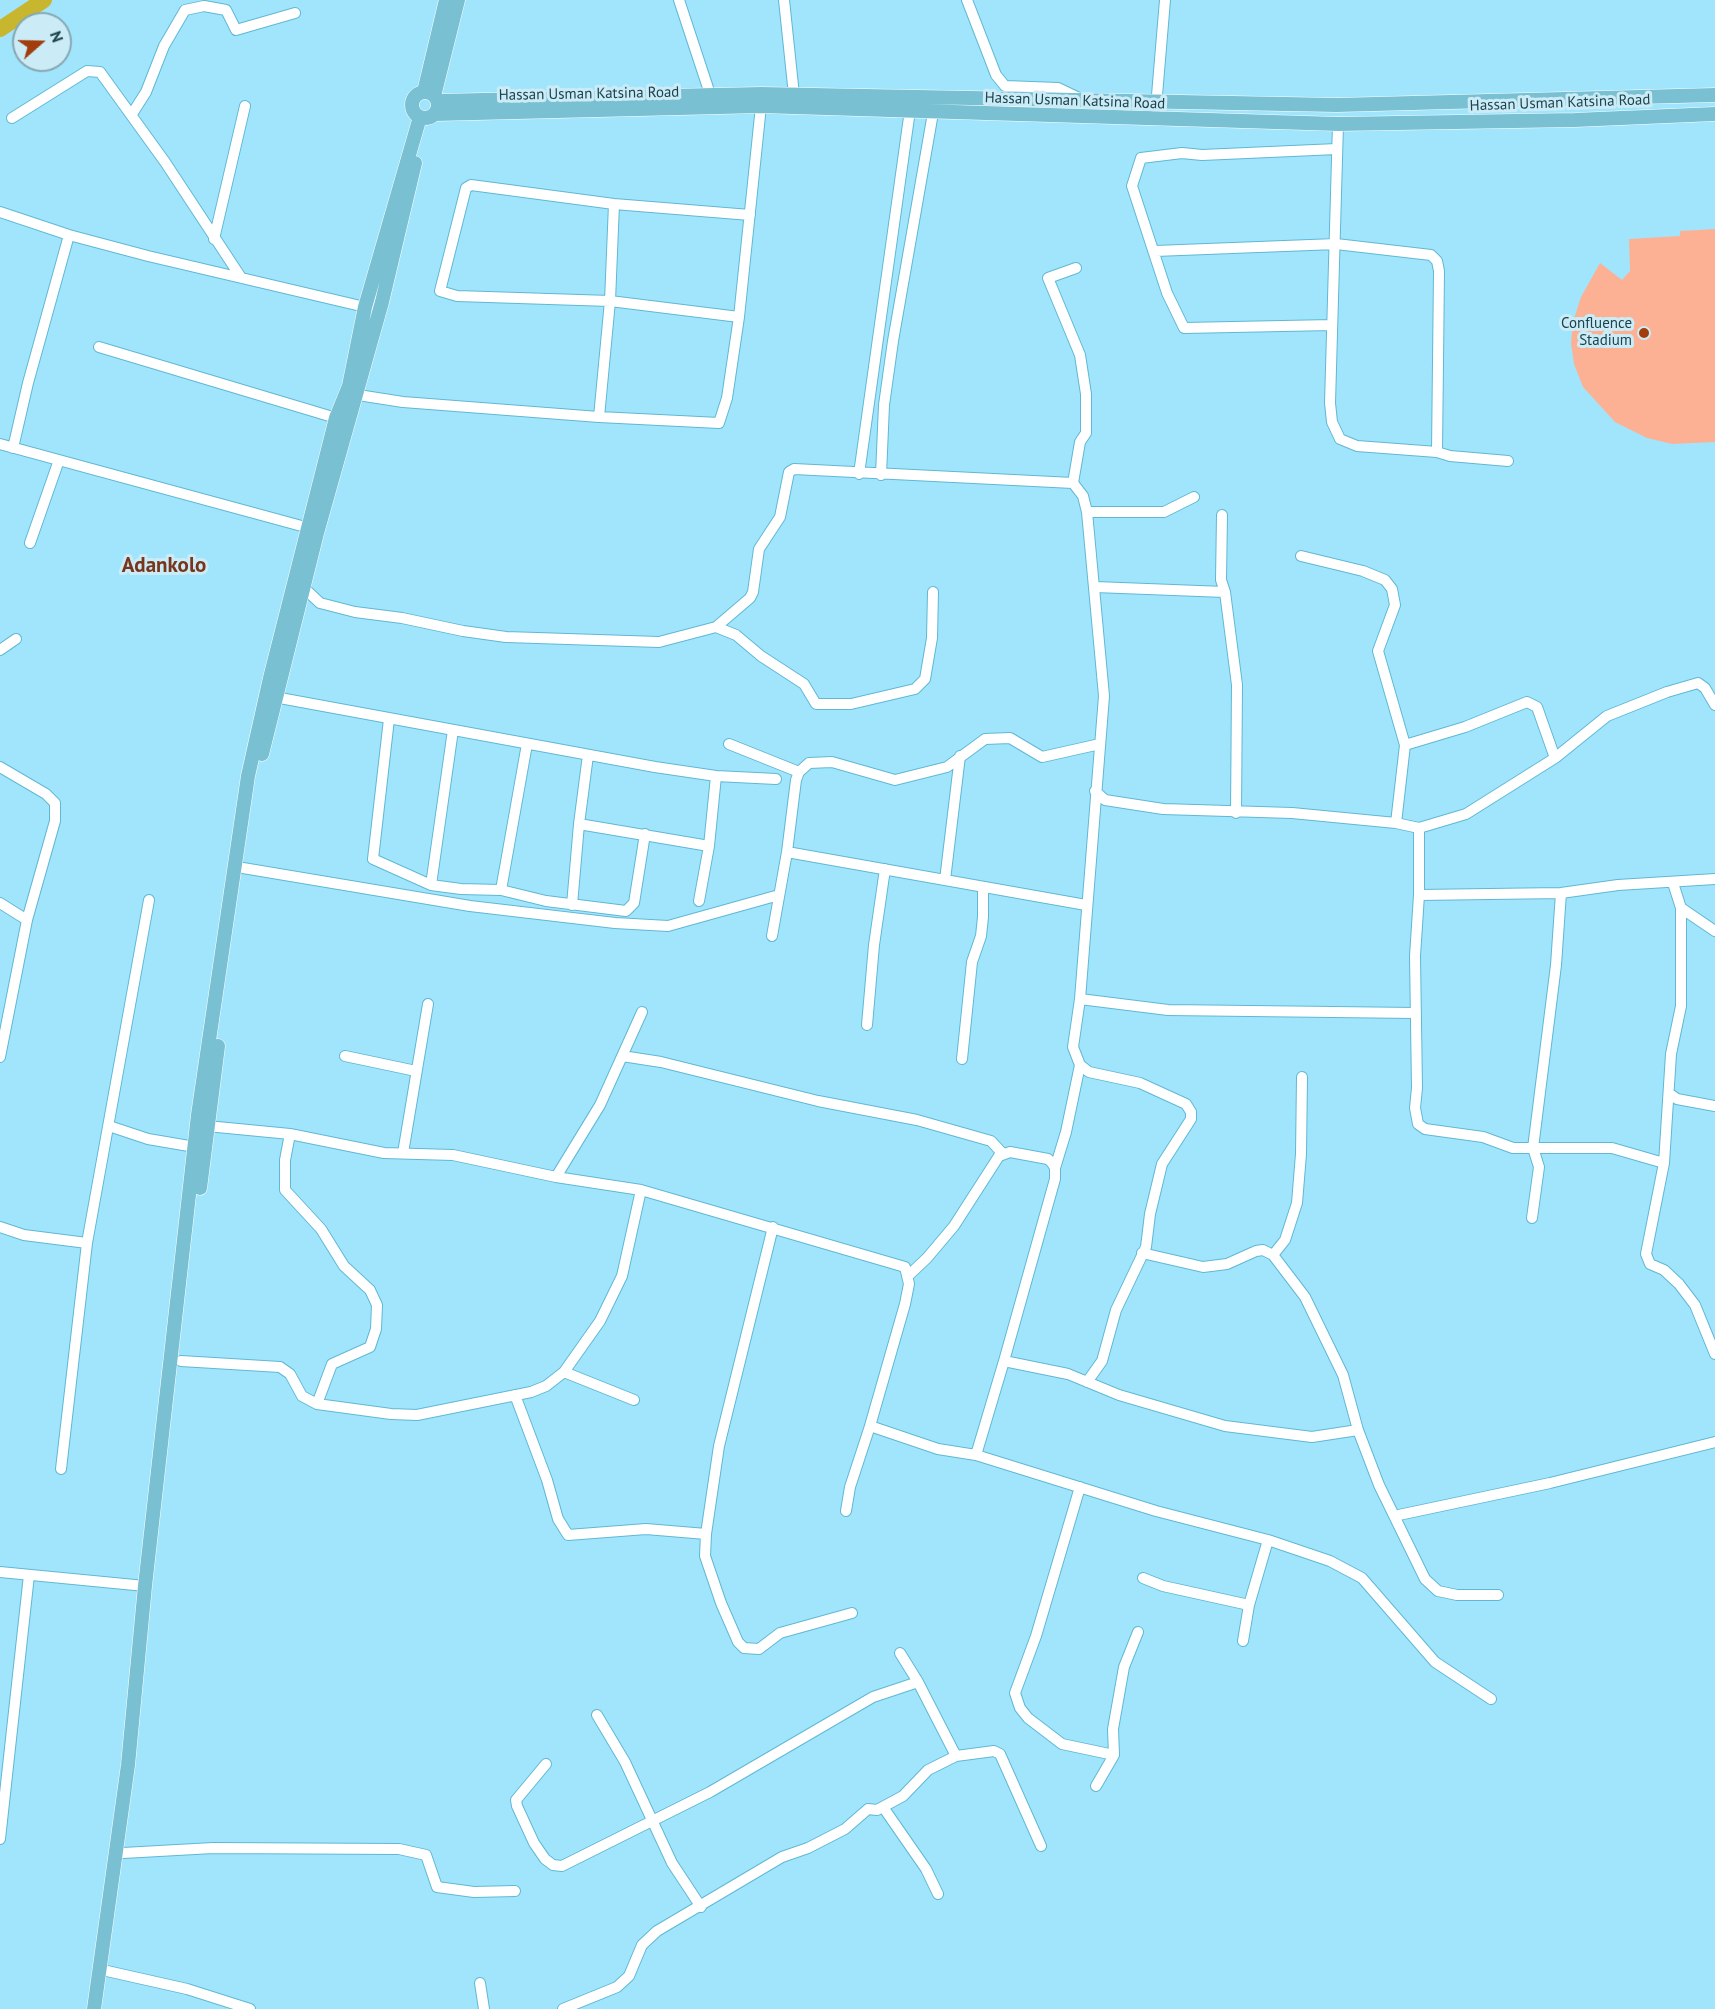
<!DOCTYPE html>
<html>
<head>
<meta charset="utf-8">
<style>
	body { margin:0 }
	#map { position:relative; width:1715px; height:2009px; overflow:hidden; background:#a1e5fc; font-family:"PT Sans",sans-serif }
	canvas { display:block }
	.north { position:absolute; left:12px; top:12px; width:60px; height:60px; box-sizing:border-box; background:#cbecf7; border:2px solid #85a8b3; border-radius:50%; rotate:70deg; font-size:16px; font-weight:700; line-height:24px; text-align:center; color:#1c424d }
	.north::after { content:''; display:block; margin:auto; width:21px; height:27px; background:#a23d0e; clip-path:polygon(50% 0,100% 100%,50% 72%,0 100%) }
</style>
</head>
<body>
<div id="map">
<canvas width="1715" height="2009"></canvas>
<div class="north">N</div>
</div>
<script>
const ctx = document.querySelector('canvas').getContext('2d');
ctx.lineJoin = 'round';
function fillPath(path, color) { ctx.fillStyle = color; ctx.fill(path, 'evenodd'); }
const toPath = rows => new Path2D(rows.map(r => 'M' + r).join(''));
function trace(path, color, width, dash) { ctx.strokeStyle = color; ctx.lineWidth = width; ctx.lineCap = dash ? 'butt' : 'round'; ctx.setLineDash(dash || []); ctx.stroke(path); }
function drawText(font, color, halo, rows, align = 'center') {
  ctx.font = font + ' "PT Sans",sans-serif'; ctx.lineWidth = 6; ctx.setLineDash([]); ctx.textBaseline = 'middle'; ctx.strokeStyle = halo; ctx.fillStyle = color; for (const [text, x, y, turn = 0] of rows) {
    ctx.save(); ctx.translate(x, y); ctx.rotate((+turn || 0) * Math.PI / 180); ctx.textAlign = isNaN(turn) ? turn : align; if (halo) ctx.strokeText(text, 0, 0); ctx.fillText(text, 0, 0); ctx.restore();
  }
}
fillPath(toPath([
	[1715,229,1715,442,1672,444,1647,438,1615,422,1583,387,1574,364,1571,343,1573,322,1581,297,1600,263,1622,280,1630,271,1629,239,1680,236,1680,231]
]), '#fdb194');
trace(toPath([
	[0,29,44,0]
]), '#c9b62f', 16);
const minor = toPath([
	[679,0,710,94],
	[784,0,794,95],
	[967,0,996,75,1005,86,1058,88,1083,100],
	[132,114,146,92,164,46,185,10,204,6,226,10,236,30,295,13],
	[12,118,87,71,100,72,165,162,240,276],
	[1155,119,1165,0],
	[1338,124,1330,403,1332,422,1340,439,1357,446,1437,452,1450,456,1508,461],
	[0,212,69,235,148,256,365,307],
	[214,239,245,106],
	[1155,251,1336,244,1431,255,1437,261,1439,271,1437,452],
	[739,317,610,301,457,296,440,291,466,188,471,185,614,204,750,215],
	[1332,325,1184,328,1167,293,1132,186,1141,158,1182,153,1202,155,1337,149],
	[99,347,336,418],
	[358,395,403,402,599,417,719,423,727,398,739,317,761,106],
	[599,417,610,301,614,204],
	[0,444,309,528],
	[13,448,28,383,69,235],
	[859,474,911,103],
	[881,475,884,405,893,341,933,113,931,105],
	[1073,483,1080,442,1086,433,1086,394,1080,355,1048,278,1076,268],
	[1087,512,1164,512,1194,497],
	[1222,515,1221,580,1225,592,1237,685,1236,813],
	[30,543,59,460],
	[1301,556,1363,571,1385,580,1392,589,1395,605,1378,651,1405,745,1396,823],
	[1095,587,1225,592],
	[304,588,320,603,355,612,402,618,463,631,506,637,659,642,716,627,750,598,753,592,759,549,780,517,789,472,794,469,1073,483,1083,496,1087,512,1104,696,1080,999,1073,1047,1080,1065,1066,1132,1055,1168],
	[716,627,736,635,761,656,804,684,816,704,851,704,915,689,925,679,932,638,933,592],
	[0,650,16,639],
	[269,696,655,767,716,776,776,779],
	[389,719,373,859,431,885,461,889,501,890,527,744],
	[729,744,799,772],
	[1405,745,1465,727,1527,702,1537,707,1555,758],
	[0,767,46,794,55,803,55,821,27,920,0,1057],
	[1095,791,1105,800,1163,809,1292,813,1396,823,1419,828,1466,814,1555,758,1607,716,1667,692,1698,683,1705,688,1715,705],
	[579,824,709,846],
	[1419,828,1419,895,1415,956,1417,1088,1415,1108,1418,1124,1425,1129,1483,1137,1513,1148,1612,1148,1664,1163],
	[787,852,1086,905],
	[243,868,470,906,615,923,668,926,779,895],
	[945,880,960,756],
	[1673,883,1681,908,1681,1006,1671,1054,1664,1163,1646,1254,1650,1264,1664,1270,1679,1284,1695,1305,1715,1354],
	[431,885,453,730],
	[501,890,546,901,626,911,634,903,645,834],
	[1419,895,1561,893,1618,885,1715,879],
	[699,901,709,846,716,776],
	[0,903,27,920],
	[572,905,579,824,588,755],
	[1681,908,1715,931],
	[772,936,787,852,796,780,799,772,809,763,832,762,895,780,947,767,985,739,1010,738,1042,757,1100,744],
	[1080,999,1168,1010,1415,1013],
	[867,1025,874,945,885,869],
	[345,1056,416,1071],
	[622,1056,661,1062,818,1101,917,1120,991,1141,1003,1154],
	[962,1059,972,962,981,936,983,917,983,888],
	[1080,1065,1089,1072,1140,1083,1186,1104,1191,1112,1191,1119,1162,1164,1150,1214,1146,1247,1116,1310,1102,1361,1087,1382],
	[1670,1094,1677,1099,1715,1106],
	[109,1126,148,1139,195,1147],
	[207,1126,290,1134,384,1153,453,1155,556,1177,641,1190,905,1267,909,1284,905,1304,870,1426,938,1449,976,1455,1004,1361,1068,1374,1119,1395,1225,1426,1312,1437,1358,1430],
	[290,1134,285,1160,285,1190,321,1229,344,1266,370,1290,377,1305,376,1329,370,1347,332,1364,317,1404],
	[403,1153,428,1004],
	[556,1177,600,1105,642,1012],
	[1532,1218,1539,1167,1533,1148,1556,965,1561,893],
	[0,1227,24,1235,87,1243],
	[773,1227,719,1446,706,1534,705,1556,721,1603,738,1642,744,1648,759,1649,780,1633,852,1613],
	[1142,1253,1203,1267,1227,1264,1256,1251,1263,1250,1273,1255,1305,1297,1343,1375,1358,1430,1379,1485,1425,1579,1438,1591,1457,1595,1498,1595],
	[1273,1255,1285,1240,1297,1203,1301,1154,1302,1077],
	[909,1275,927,1258,954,1226,999,1156,1010,1152,1048,1159,1052,1163,1055,1168,1055,1179,1004,1361],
	[181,1361,280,1367,290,1374,302,1396,317,1404,391,1414,417,1415,531,1392,546,1386,564,1372,600,1321,622,1276,641,1190],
	[564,1372,634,1400],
	[515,1395,547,1480,558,1519,568,1535,646,1529,706,1534],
	[976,1455,1156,1511,1268,1540,1330,1561,1362,1578,1435,1662,1491,1699],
	[61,1469,87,1243,149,900],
	[1080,1487,1036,1636,1015,1693,1020,1708,1028,1718,1062,1744,1114,1755],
	[846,1511,850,1487,870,1426],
	[1394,1516,1550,1483,1715,1442],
	[0,1572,145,1586],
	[1143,1578,1163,1586,1249,1605],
	[1243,1641,1249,1605,1268,1540],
	[900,1653,918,1682,956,1756],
	[597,1715,625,1762,672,1863,701,1907],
	[546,1764,516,1800,517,1806,534,1843,545,1859,553,1865,562,1866,710,1792,873,1697,918,1682],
	[1096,1786,1114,1755,1113,1729,1124,1667,1138,1632],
	[883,1807,926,1869,938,1894],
	[0,1839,29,1575],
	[123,1853,213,1848,399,1849,426,1855,437,1887,474,1892,515,1891],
	[107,1971,187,1989,250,2009],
	[480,1983,484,2009],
	[563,2009,617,1987,629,1976,642,1945,657,1931,782,1857,808,1848,845,1829,868,1809,877,1810,903,1796,928,1770,956,1756,994,1751,1000,1754,1041,1846]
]);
const major = toPath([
	[424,92,446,0],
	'412 105a13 13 0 1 1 26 0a13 13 0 1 1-26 0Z',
	[434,96,458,0],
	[438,101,761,94,1337,105,1715,95],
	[435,114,761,106,1338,124,1575,120,1715,114],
	[262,754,317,533,382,302,415,163],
	[200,1188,218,1046],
	[94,2009,128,1765,145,1586,198,1115,248,776,270,678,336,418,349,386,365,307,420,117]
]);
trace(minor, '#60b8d4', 12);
trace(major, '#fff', 15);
trace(minor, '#fff', 10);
trace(major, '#79c0d3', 14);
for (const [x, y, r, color] of [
	[1644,333,6,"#a23d0e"]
]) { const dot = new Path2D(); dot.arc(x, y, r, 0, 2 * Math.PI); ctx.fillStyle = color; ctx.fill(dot); trace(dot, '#cbecf7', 2); }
drawText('15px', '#1c424d', '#cbecf7', [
	["Hassan Usman Katsina Road",589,94,-1],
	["Hassan Usman Katsina Road",1075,101,2],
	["Hassan Usman Katsina Road",1560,103,-2]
]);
drawText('15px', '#1c424d', '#cbecf7', [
	["Confluence",1632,324],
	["Stadium",1632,341]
], 'right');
drawText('bold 21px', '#77351b', '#cbecf7', [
	["Adankolo",164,566]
]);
</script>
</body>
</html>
